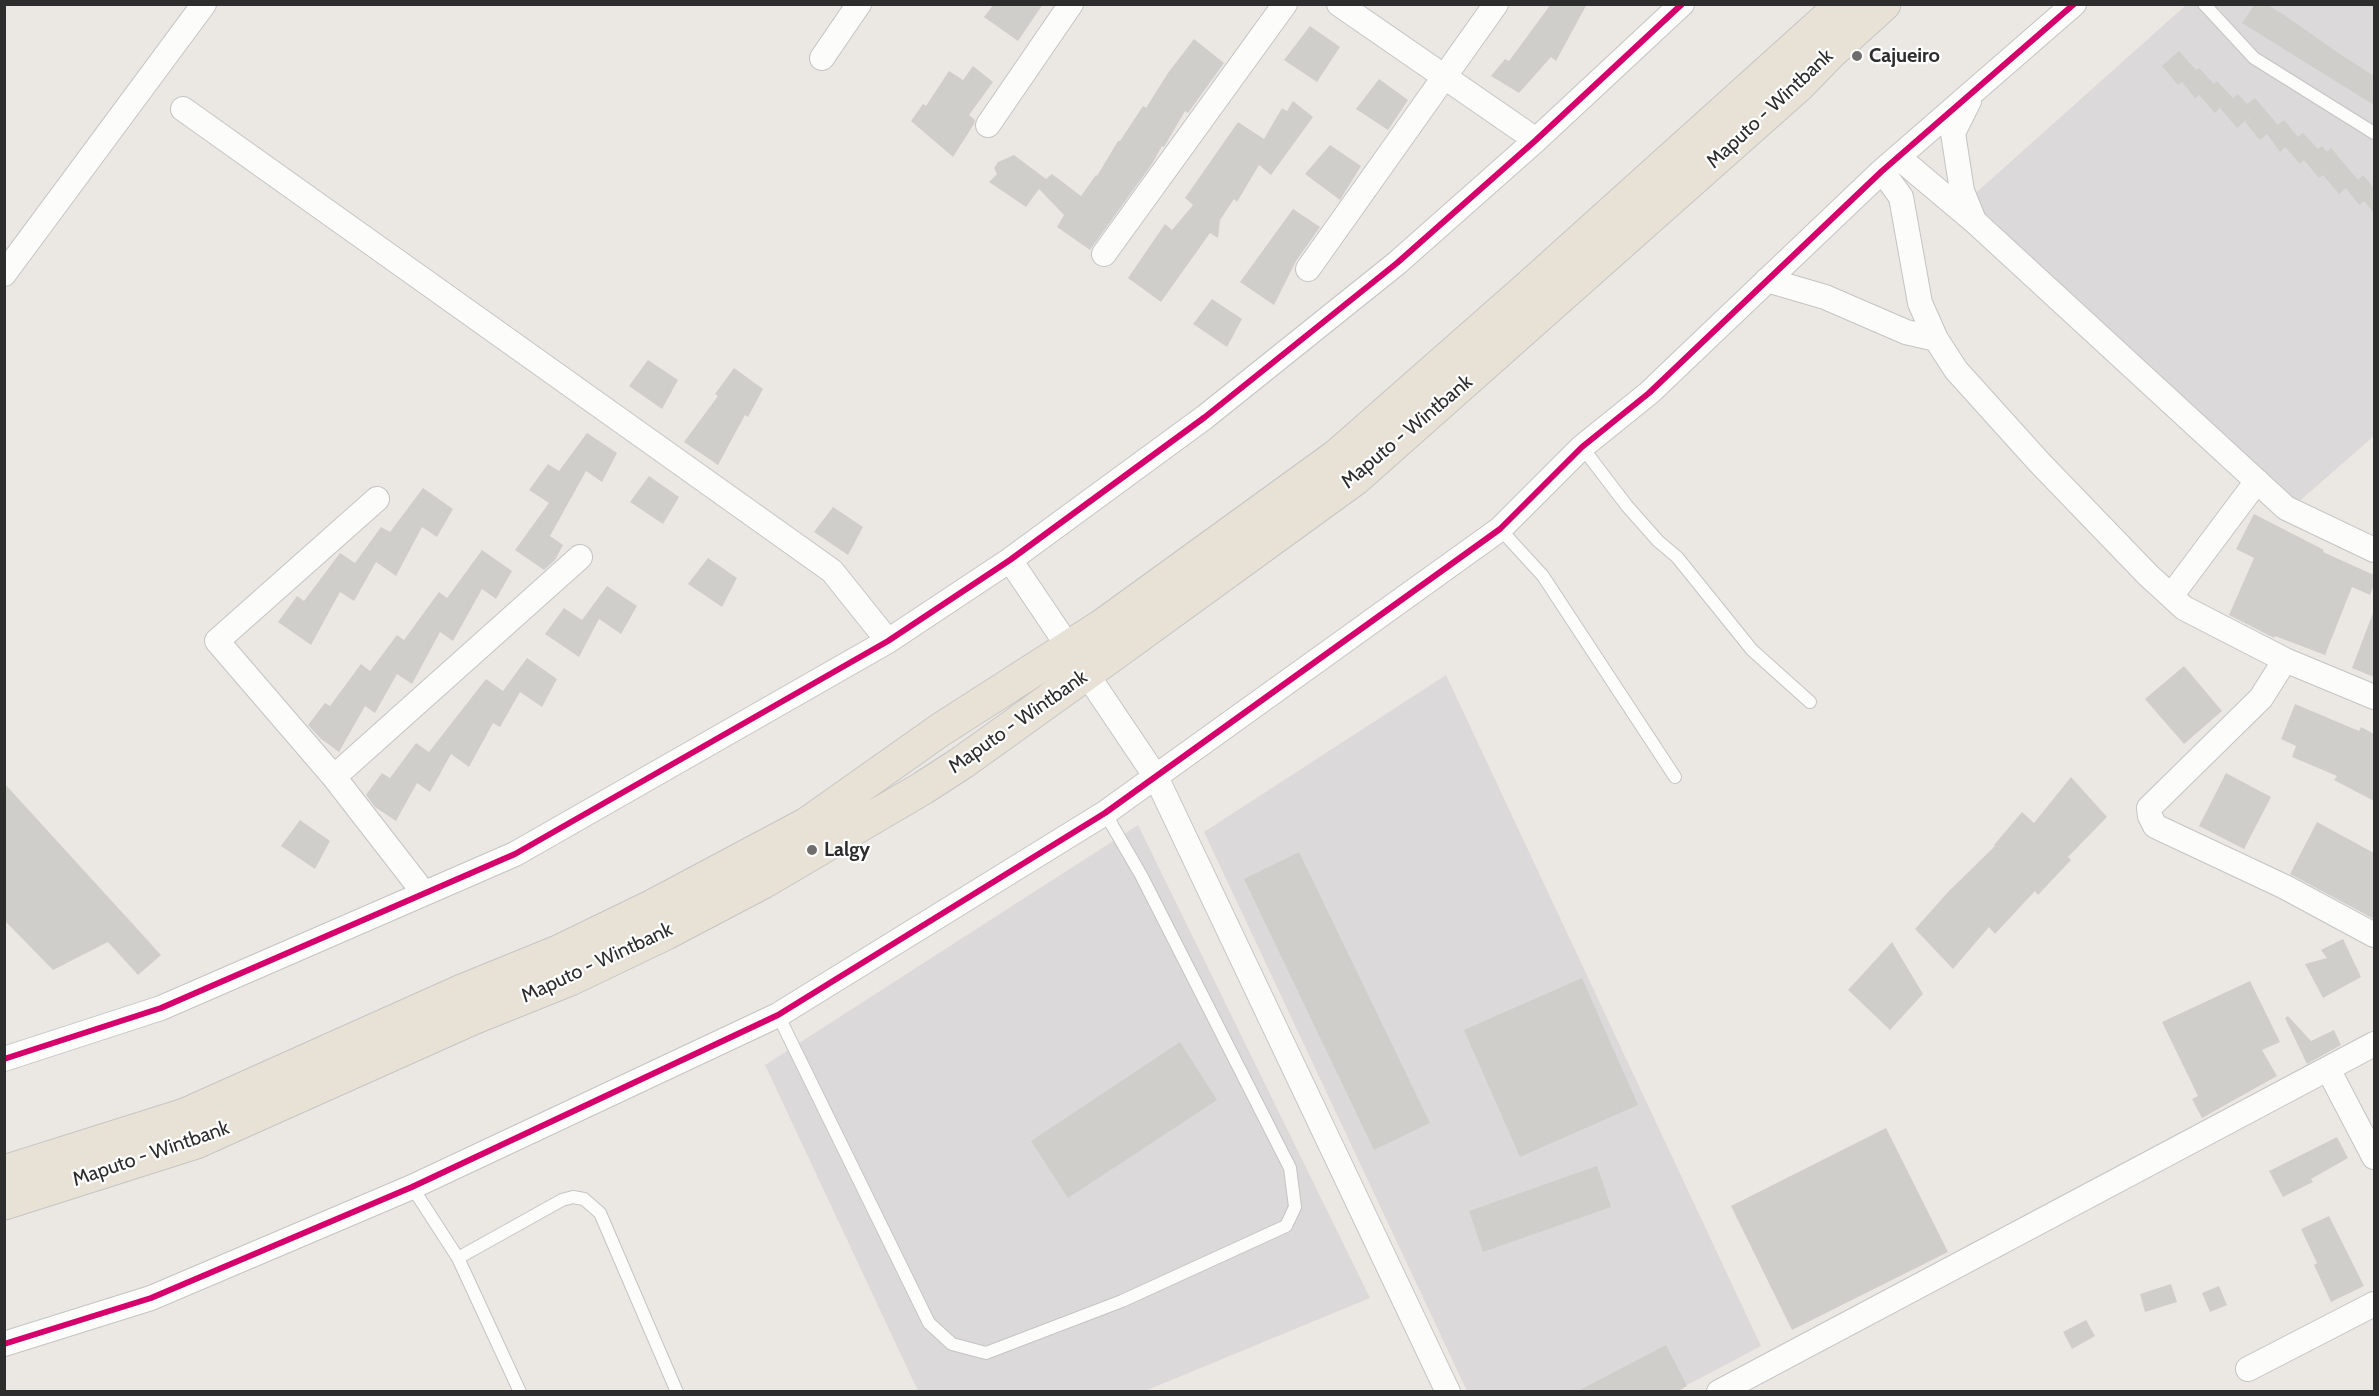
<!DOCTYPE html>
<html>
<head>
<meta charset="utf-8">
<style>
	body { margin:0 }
	#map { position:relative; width:2379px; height:1396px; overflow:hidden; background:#ebe8e4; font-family:Cabin,sans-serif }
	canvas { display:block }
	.frame { position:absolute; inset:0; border:6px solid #2d2d2d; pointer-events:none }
</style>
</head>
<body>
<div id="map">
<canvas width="2379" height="1396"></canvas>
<div class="frame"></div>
</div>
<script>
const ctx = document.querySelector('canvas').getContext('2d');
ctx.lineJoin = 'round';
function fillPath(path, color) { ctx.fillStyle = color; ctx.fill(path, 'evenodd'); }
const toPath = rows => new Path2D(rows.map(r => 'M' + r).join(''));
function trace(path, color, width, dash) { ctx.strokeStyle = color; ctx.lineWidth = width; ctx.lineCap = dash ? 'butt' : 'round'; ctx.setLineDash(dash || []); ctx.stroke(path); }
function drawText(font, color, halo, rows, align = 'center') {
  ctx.font = font + ' Cabin,sans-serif'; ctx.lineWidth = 4.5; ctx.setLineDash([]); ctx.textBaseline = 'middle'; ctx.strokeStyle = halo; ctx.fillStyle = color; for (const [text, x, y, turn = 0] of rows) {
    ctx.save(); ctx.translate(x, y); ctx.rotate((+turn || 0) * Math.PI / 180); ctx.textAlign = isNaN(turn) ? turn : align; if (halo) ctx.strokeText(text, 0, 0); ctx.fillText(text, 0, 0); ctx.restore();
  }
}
fillPath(toPath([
	[2186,5,2374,5,2374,436,2295,505,1969,199],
	[1446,675,1761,1346,1676,1391,1467,1391,1204,832],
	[1138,825,1370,1298,1145,1391,918,1391,765,1065]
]), '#dcd9db');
fillPath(toPath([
	[994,4,1043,4,1018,41,984,17],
	[1551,4,1587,4,1556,61,1551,57,1519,93,1491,76,1505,59,1509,61],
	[2255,4,2266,4,2284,15,2337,52,2374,76,2374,105,2242,23],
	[1310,26,1340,47,1317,82,1284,60],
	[1194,39,1224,63,1188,113,1185,111,1164,147,1162,146,1152,164,1090,250,1057,227,1064,215,1039,189,1026,207,989,182,997,174,994,168,998,162,1014,155,1046,179,1052,174,1081,196,1096,175,1097,176,1118,141,1120,141,1143,106,1146,108,1168,73],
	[2179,51,2196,70,2199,68,2214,84,2217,81,2233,98,2238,94,2247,104,2255,98,2278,125,2284,120,2298,137,2303,133,2318,149,2322,146,2327,152,2331,148,2358,180,2363,175,2374,188,2374,213,2364,201,2359,205,2346,188,2339,194,2323,175,2319,178,2304,160,2300,164,2285,147,2280,152,2267,134,2260,140,2245,122,2252,115,2237,128,2220,108,2215,113,2199,95,2195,98,2182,82,2178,85,2162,66],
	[973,66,993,82,969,115,975,120,974,124,953,157,911,121,923,104,926,106,949,71,963,80],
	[1379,79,1408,100,1388,130,1356,109],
	[1293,101,1313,117,1271,175,1259,165,1237,202,1234,199,1220,220,1218,238,1210,233,1161,302,1128,278,1165,224,1172,230,1193,205,1185,198,1238,122,1264,139,1282,108,1287,111],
	[1330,145,1361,166,1340,200,1305,174],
	[1293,209,1320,227,1296,261,1274,305,1240,282],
	[1212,299,1242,319,1227,347,1193,324],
	[648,360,678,380,662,409,629,386],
	[734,368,763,389,748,417,745,415,718,465,684,442,718,396,715,394],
	[587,433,617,453,602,482,586,471,550,536,563,545,555,560,544,570,515,550,549,503,529,490,548,464,559,471],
	[649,476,679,497,663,524,630,502],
	[423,488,453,509,437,537,422,527,396,576,376,562,354,601,340,592,311,645,278,622,297,596,304,601,340,553,355,563,381,527,390,532],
	[833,507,863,527,848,555,814,532],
	[2254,514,2324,550,2323,552,2374,575,2374,585,2370,595,2352,587,2325,655,2275,636,2274,638,2229,615,2254,558,2236,549],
	[482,550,512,571,496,599,482,589,453,641,440,632,412,684,397,674,375,713,365,706,339,752,320,738,308,725,325,703,330,706,361,664,370,671,397,635,404,640,439,592,447,598],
	[708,558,737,578,722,607,688,584],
	[607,586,637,606,621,634,599,619,579,657,545,634,564,608,582,620],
	[2373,613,2374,613,2374,677,2352,668],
	[527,658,557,679,542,707,520,692,500,727,493,723,469,767,451,754,430,792,417,783,396,821,375,807,366,795,382,773,390,778,416,743,429,752,486,679,503,691],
	[2184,666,2222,711,2184,744,2145,699],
	[2295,704,2359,731,2361,727,2374,734,2374,801,2334,780,2337,776,2292,757,2296,746,2281,739],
	[2226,773,2271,797,2244,849,2199,826],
	[2071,777,2107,817,2068,857,2071,860,2038,895,2035,891,1995,934,1989,927,1953,969,1915,929,1948,892,1995,846,1994,845,2022,812,2034,823],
	[4,783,161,955,138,975,108,942,53,970,4,920],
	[300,820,330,841,315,869,281,846],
	[2317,822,2374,853,2374,919,2290,874],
	[1299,852,1430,1123,1374,1150,1244,879],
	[2343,939,2361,977,2323,998,2305,964,2327,958,2321,950],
	[1892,942,1923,994,1890,1030,1848,990],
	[1582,978,1638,1105,1520,1157,1464,1030],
	[2250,981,2280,1042,2262,1050,2277,1076,2202,1118,2192,1099,2198,1096,2162,1022],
	[2288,1016,2311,1041,2334,1030,2341,1045,2307,1064,2285,1018],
	[1180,1042,1217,1100,1068,1198,1031,1141],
	[1886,1128,1948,1252,1792,1330,1731,1206],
	[2337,1137,2348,1158,2311,1179,2313,1182,2283,1197,2269,1171],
	[1597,1166,1611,1207,1483,1252,1469,1211],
	[2329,1216,2364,1286,2331,1302,2314,1265,2317,1263,2301,1229],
	[2171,1284,2177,1302,2145,1312,2140,1294],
	[2219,1286,2227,1305,2210,1312,2202,1293],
	[2086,1320,2095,1336,2072,1349,2063,1332],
	[1666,1345,1687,1386,1677,1392,1576,1392]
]), '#d0cecb');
const service = toPath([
	[2204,4,2254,58,2374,133],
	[1582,447,1627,506,1658,541,1677,557,1752,650,1810,702],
	[1500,529,1543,576,1675,777],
	[778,1015,929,1323,952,1344,986,1353,1122,1301,1286,1226,1295,1207,1290,1168,1141,875,1105,813],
	[412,1187,458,1258,520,1392],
	[458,1258,562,1200,573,1197,584,1199,600,1213,677,1392]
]);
const minor = toPath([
	[1339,4,1536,140],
	[822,58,859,4],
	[1969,101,1953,133,1962,191,1973,218],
	[183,109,832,571,888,641],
	[988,125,1071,4],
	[1898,157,1973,220,2286,508,2374,550],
	[1882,171,1901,197,1920,303,1936,339,1956,370,2039,462,2148,575,2184,608,2285,660,2374,697],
	[1104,254,1285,4],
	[1308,269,1496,4],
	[4,274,204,4],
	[1767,280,1825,297,1906,332,1936,339],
	[377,499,217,641,334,777,424,893],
	[1010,560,1156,777,1448,1392],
	[2171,596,2257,481],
	[2285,660,2261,698,2149,808,2150,816,2155,826,2285,887,2374,935],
	[334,777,580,557],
	[4,1059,161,1008,515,854,888,641,1010,560,1205,417,1397,263,1536,140,1682,4],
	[2328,1069,2374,1157],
	[4,1344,151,1298,412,1187,778,1015,1105,813,1500,529,1582,447,1649,393,1882,171,2074,4],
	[2248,1369,2374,1304],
	[1719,1392,2374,1044]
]);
const trunk = toPath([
	[4,1172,185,1115,462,991,558,952,653,906,807,824,940,730,1102,626,1338,455,1529,287,1843,4],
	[4,1203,196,1142,473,1018,570,979,666,933,763,882,923,788,963,762,1119,650,1356,478,1798,86,1830,53,1884,4]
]);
trace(service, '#c5c4c4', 14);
trace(minor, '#c5c4c4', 26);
trace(trunk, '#c6c5c3', 35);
trace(service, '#fcfcfb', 12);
trace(minor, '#fcfcfb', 24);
trace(trunk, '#e8e2d6', 33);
trace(toPath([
	[4,1059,161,1008,515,854,888,641,1010,560,1205,417,1397,263,1536,140,1682,4],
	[4,1344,151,1298,412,1187,778,1015,1105,813,1500,529,1582,447,1649,393,1882,171,2074,4]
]), '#d6006c', 6);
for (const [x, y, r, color] of [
	[1857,56,6,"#706e6d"],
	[812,850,6,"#706e6d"]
]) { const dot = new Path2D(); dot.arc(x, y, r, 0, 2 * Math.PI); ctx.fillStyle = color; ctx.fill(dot); trace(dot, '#fff', 2); }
drawText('bold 20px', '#2d2d2d', '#fff', [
	["Cajueiro",1869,56],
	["Lalgy",824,850]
], 'left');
drawText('20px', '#2d2d2d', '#fff', [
	["Maputo - Wintbank",1770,109,-43],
	["Maputo - Wintbank",1407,432,-40],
	["Maputo - Wintbank",1018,722,-35],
	["Maputo - Wintbank",597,963,-25],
	["Maputo - Wintbank",151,1154,-19]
]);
</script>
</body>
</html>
